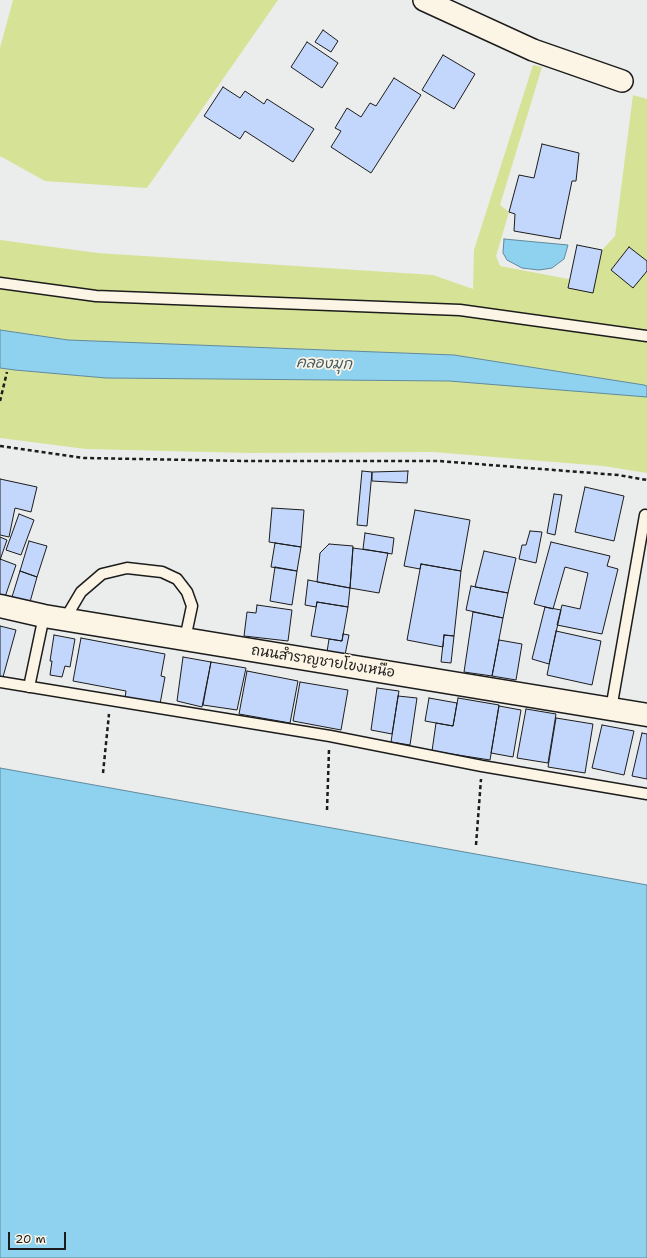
<!DOCTYPE html>
<html>
<head>
<meta charset="utf-8">
<style>
	body { margin:0 }
	#map { position:relative; width:647px; height:1258px; overflow:hidden; background:#ebecec; font-family:"Shantell Sans",sans-serif }
	canvas { display:block }
	.scale { position:absolute; left:8px; top:1232px; width:58px; height:18px; box-sizing:border-box; border:2px solid #1c1c1c; border-top:0; padding-left:5px; font-size:12px; line-height:14px; white-space:nowrap; color:#1c1c1c; -webkit-text-stroke:3px #fcf5e5; paint-order:stroke }
</style>
</head>
<body>
<div id="map">
<canvas width="647" height="1258"></canvas>
<div class="scale">20 m</div>
</div>
<script>
const ctx = document.querySelector('canvas').getContext('2d');
ctx.lineJoin = 'round';
function fillPath(path, color) { ctx.fillStyle = color; ctx.fill(path, 'evenodd'); }
const toPath = rows => new Path2D(rows.map(r => 'M' + r).join(''));
function trace(path, color, width, dash) { ctx.strokeStyle = color; ctx.lineWidth = width; ctx.lineCap = dash ? 'butt' : 'round'; ctx.setLineDash(dash || []); ctx.stroke(path); }
function drawText(font, color, halo, rows, align = 'center') {
  ctx.font = font + ' "Shantell Sans","Playpen Sans Thai",sans-serif'; ctx.lineWidth = 3.5; ctx.setLineDash([]); ctx.textBaseline = 'middle'; ctx.strokeStyle = halo; ctx.fillStyle = color; for (const [text, x, y, turn = 0] of rows) {
    ctx.save(); ctx.translate(x, y); ctx.rotate((+turn || 0) * Math.PI / 180); ctx.textAlign = isNaN(turn) ? turn : align; if (halo) ctx.strokeText(text, 0, 0); ctx.fillText(text, 0, 0); ctx.restore();
  }
}
fillPath(toPath([
	[13,0,278,0,147,188,45,181,0,156,0,48],
	[533,65,542,67,500,205,509,212,496,256,500,266,595,284,602,250,615,236,633,95,647,99,647,386,454,355,68,340,0,330,0,240,98,253,433,275,473,289,474,250],
	[0,368,106,378,449,381,642,396,647,397,647,473,603,466,433,452,249,453,86,449,0,438]
]), '#d6e396');
const water = toPath([
	[504,239,568,245,564,259,552,268,539,270,522,268,507,260,503,253,504,239],
	[0,330,68,340,454,355,644,385,647,386,647,397,449,381,106,378,15,370,0,368,0,330],
	[0,768,647,885,647,1258,0,1258,0,768]
]);
fillPath(water, '#8ed2ef');
trace(water, '#60899b', 1);
const building = toPath([
	[323,30,338,41,331,52,315,42,323,30],
	[307,42,338,63,322,88,291,67,307,42],
	[443,55,475,74,454,109,422,90,443,55],
	[394,78,421,95,371,173,331,147,341,131,335,128,347,108,361,117,370,103,376,106,394,78],
	[223,87,240,98,245,91,264,104,267,99,314,129,293,162,245,131,240,139,204,116,223,87],
	[542,144,579,153,576,181,572,181,560,239,514,231,515,214,509,212,519,175,534,178,542,144],
	[577,245,602,250,593,293,568,288,577,245],
	[629,247,647,261,647,271,633,288,611,270,629,247],
	[362,471,372,472,367,526,357,525,362,471],
	[408,471,407,483,372,481,372,472,408,471],
	[0,479,37,487,31,512,15,508,9,537,0,535,0,479],
	[585,487,624,496,614,541,575,532,585,487],
	[554,494,562,495,555,535,547,533,554,494],
	[272,508,304,510,301,547,269,542,272,508],
	[415,510,470,520,461,571,421,564,420,569,404,566,415,510],
	[19,514,34,520,21,555,6,550,19,514],
	[530,531,542,532,536,563,519,559,522,545,526,545,530,531],
	[365,533,394,538,392,554,363,549,365,533],
	[0,537,7,540,0,560,0,537],
	[29,541,47,546,37,577,20,571,29,541],
	[551,542,610,556,607,566,618,569,602,634,557,625,562,605,580,609,588,573,565,567,553,609,534,604,551,542],
	[275,543,301,547,297,571,271,567,275,543],
	[329,544,353,546,350,588,317,582,320,553,329,544],
	[353,548,388,553,379,593,350,588,353,548],
	[484,551,516,558,508,593,475,587,484,551],
	[0,559,16,565,5,597,0,596,0,559],
	[421,564,461,571,454,636,444,635,443,647,407,640,421,564],
	[275,567,297,571,292,605,270,601,275,567],
	[20,571,37,577,30,602,12,597,20,571],
	[308,580,350,588,348,607,317,602,316,607,305,605,308,580],
	[471,586,508,593,503,618,466,610,471,586],
	[317,602,348,607,342,641,311,636,317,602],
	[257,605,292,610,288,641,244,636,247,612,256,613,257,605],
	[545,607,561,610,549,664,532,659,545,607],
	[473,612,503,618,492,676,464,672,473,612],
	[0,626,16,630,3,677,0,677,0,626],
	[556,631,601,641,592,685,547,675,556,631],
	[343,634,349,635,345,655,327,652,329,639,342,641,343,634],
	[54,635,75,639,70,667,65,666,62,677,50,675,52,661,50,661,54,635],
	[444,635,454,636,451,663,441,662,444,635],
	[81,638,165,654,161,676,165,677,160,704,125,698,126,691,73,681,81,638],
	[499,640,522,644,516,680,492,676,499,640],
	[183,657,211,662,202,707,177,701,183,657],
	[211,662,246,668,237,710,203,705,211,662],
	[247,671,298,681,290,723,239,714,247,671],
	[300,682,348,690,341,730,293,721,300,682],
	[377,688,399,691,392,734,371,730,377,688],
	[398,696,417,698,410,745,391,742,398,696],
	[429,698,457,703,453,726,425,721,429,698],
	[458,698,499,705,490,760,432,751,436,723,453,726,458,698],
	[499,706,521,710,513,757,491,753,499,706],
	[526,709,556,714,548,763,517,758,526,709],
	[556,718,593,724,585,773,548,767,556,718],
	[602,725,634,731,624,775,592,768,602,725],
	[642,733,647,734,647,779,632,776,642,733]
]);
fillPath(building, '#c3d6fb');
trace(building, '#1c1c1c', 1);
const service = toPath([
	[0,283,96,296,460,310,647,336],
	[65,619,81,592,102,574,127,568,162,572,177,579,187,592,192,606,185,639],
	[0,682,330,736,482,766,647,794],
	[29,687,44,616],
	[611,709,645,515]
]);
const minor = toPath([
	[424,0,533,50,622,81]
]);
const tertiary = toPath([
	[0,606,44,616,647,715]
]);
trace(service, '#1c1c1c', 13);
trace(minor, '#1c1c1c', 24);
trace(tertiary, '#1c1c1c', 25);
trace(toPath([
	[0,401,7,372],
	[0,446,84,458,247,461,439,461,618,475,647,480],
	[103,773,109,714],
	[327,810,329,750],
	[476,845,481,779]
]), '#1c1c1c', 2.5, [4, 3]);
trace(service, '#fcf5e5', 10);
trace(minor, '#fcf5e5', 21);
trace(tertiary, '#fcf5e5', 22);
drawText('14px', '#1c1c1c', '#fcf5e5', [
	["ถนนสำราญชายโขงเหนือ",323,662,9]
]);
drawText('italic 15px', '#445c66', '#fcf5e5', [
	["คลองมุก",324,364,2]
]);
</script>
</body>
</html>
